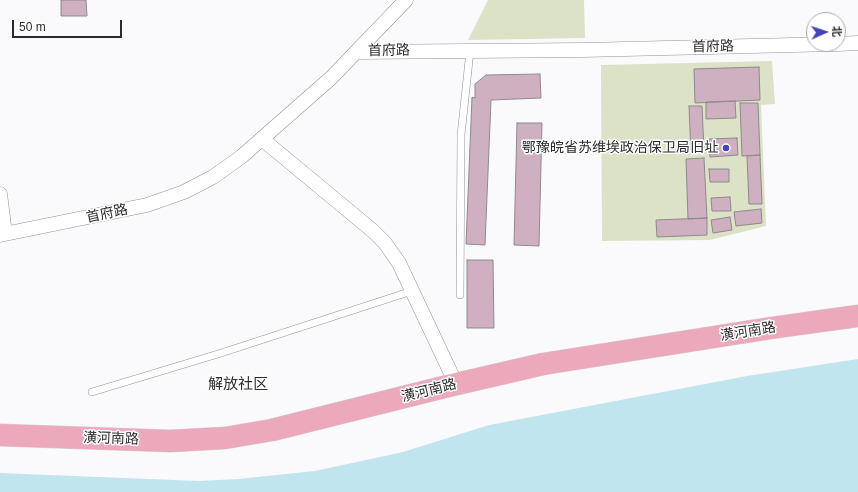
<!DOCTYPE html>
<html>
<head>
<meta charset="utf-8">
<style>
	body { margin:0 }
	#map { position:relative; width:858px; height:492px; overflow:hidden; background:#fafafd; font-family:Arial,"Noto Sans SC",sans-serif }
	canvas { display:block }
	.north { position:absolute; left:806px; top:12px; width:40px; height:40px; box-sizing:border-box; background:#fff; border:1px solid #aaaaab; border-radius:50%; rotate:87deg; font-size:11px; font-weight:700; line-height:16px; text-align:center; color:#2b2a2c }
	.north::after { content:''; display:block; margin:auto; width:14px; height:18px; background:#4244b9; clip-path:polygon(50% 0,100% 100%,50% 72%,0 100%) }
	.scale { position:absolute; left:12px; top:20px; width:110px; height:18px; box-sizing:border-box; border:2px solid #2b2a2c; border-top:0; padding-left:5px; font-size:12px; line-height:14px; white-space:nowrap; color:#2b2a2c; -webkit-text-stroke:3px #fff; paint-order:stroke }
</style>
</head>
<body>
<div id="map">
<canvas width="858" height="492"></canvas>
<div class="north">北</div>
<div class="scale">50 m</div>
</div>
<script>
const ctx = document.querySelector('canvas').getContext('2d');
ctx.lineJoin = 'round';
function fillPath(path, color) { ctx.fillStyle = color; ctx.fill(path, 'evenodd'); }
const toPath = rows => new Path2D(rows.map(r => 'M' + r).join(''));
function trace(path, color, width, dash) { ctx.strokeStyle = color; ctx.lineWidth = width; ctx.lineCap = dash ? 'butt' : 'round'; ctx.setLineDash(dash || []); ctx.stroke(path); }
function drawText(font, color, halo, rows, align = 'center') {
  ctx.font = font + ' Arial,"Noto Sans SC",sans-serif'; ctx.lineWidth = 3; ctx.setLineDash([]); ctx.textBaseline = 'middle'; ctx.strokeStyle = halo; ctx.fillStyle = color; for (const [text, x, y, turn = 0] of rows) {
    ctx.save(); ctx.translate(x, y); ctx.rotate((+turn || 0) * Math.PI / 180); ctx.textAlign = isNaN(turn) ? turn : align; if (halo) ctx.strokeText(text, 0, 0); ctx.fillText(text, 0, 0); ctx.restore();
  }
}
fillPath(toPath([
	[488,0,584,0,585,38,468,40],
	[772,61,775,104,761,105,766,226,710,240,602,241,601,65]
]), '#dbe2c6');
fillPath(toPath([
	[858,359,858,492,0,492,0,473,199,481,238,479,315,471,403,452,489,425,747,376]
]), '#c1e5ef');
const building = toPath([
	[61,0,86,0,87,16,61,16,61,0],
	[759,67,760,100,695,103,694,69,759,67],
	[540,74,541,98,491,100,485,245,466,244,472,97,475,98,475,84,486,75,540,74],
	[735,101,736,118,706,119,706,102,735,101],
	[740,103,758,103,760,155,742,156,740,103],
	[689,106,702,106,704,151,691,152,689,106],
	[517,123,542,123,539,246,514,245,517,123],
	[737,138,738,155,710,157,709,139,737,138],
	[760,155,762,204,749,204,747,156,760,155],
	[704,158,707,218,688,219,686,159,704,158],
	[709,169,729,169,729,182,710,182,709,169],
	[730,197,731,211,712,211,711,198,730,197],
	[761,209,762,223,736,226,734,212,761,209],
	[730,217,732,230,713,233,711,220,730,217],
	[707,218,707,235,657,237,656,220,707,218],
	[467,260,493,260,494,328,467,328,467,260]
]);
fillPath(building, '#cfb0c0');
trace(building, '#8d8a8c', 1);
const service = toPath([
	[460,295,461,135,470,51],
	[92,392,218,354,412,291]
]);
const minor = toPath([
	[838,44,858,43],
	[357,52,583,50,835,44],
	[262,139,373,231,385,243,399,263,456,384],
	[0,194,5,234],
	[0,235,147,205,184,192,213,177,241,157,331,78,406,0]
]);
const primary = toPath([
	[0,435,170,441,225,438,272,430,448,386,543,364,771,328,858,316]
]);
trace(service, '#939396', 8);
trace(minor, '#939396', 15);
trace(primary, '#d5d4d5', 23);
trace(service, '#fff', 7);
trace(minor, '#fff', 14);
trace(primary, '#eca9bc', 22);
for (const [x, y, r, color] of [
	[726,148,4,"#4244b9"]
]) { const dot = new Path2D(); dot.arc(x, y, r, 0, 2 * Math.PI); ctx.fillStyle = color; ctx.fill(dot); trace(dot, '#fff', 1.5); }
drawText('14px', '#2b2a2c', '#fff', [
	["首府路",713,47,-1],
	["首府路",389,51,-1],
	["首府路",107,214,-12],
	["潢河南路",748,332,-9],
	["潢河南路",429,391,-14],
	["潢河南路",111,439,2]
]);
drawText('14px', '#2b2a2c', '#fff', [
	["鄂豫皖省苏维埃政治保卫局旧址",718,148]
], 'right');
drawText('15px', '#2e2e30', '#fff', [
	["解放社区",238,385]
]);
</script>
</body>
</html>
